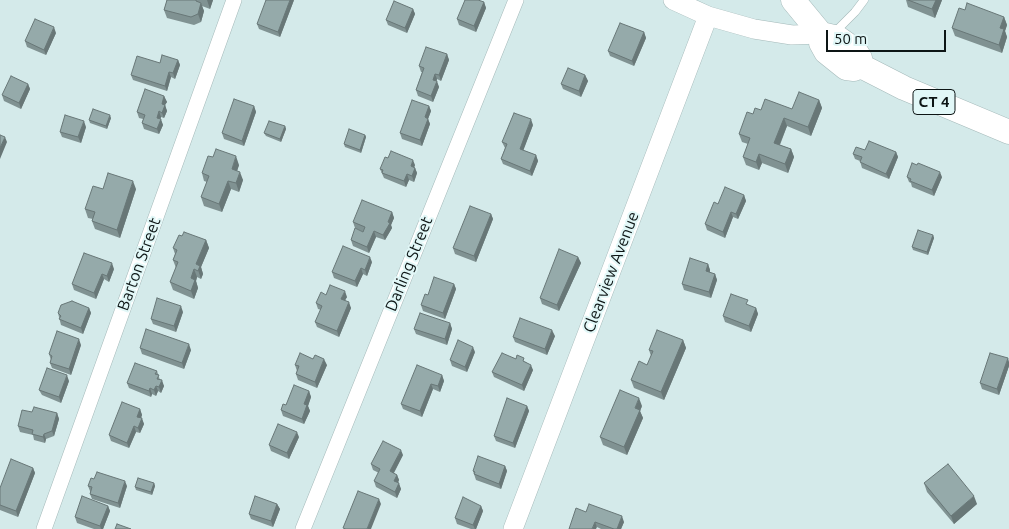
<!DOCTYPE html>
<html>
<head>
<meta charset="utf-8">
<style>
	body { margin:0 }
	#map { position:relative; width:1009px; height:529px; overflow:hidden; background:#d4eaea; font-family:Ubuntu,sans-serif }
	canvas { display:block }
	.scale { position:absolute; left:826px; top:30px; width:120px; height:22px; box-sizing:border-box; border:2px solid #0d1515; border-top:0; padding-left:6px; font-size:15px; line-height:18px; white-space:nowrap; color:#0d1515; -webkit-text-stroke:4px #e1f7f7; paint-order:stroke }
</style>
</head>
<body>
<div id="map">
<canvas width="1009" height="529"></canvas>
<div class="scale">50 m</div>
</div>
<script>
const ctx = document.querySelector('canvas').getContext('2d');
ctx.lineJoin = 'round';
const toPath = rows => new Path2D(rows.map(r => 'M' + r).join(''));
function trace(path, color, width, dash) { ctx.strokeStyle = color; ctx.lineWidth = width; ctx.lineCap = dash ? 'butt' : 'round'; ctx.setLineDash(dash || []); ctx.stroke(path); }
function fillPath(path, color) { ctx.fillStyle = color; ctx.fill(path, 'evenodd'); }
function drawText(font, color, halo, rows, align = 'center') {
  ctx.font = font + ' Ubuntu,sans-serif'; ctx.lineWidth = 4; ctx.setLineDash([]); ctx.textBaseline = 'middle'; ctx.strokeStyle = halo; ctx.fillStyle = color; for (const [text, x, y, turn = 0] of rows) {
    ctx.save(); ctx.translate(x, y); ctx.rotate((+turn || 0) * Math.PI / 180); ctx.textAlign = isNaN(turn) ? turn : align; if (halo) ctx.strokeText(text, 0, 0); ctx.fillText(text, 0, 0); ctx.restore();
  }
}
const service = toPath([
	[832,30,838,29,855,12,864,0]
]);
const minor = toPath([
	[44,529,234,0],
	[303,529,516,0]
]);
const tertiary = toPath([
	[673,0,708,16,754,29,792,35,821,34],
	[513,529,708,16]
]);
const primary = toPath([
	[793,0,821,34,821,43,826,52,846,68,854,69,861,66],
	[821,34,838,38,855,50,860,58,861,66],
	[861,66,904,88,1009,132]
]);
trace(service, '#a4b9b9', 9);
trace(minor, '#a4b9b9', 16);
trace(tertiary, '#a4b9b9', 20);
trace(primary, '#a4b9b9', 25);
trace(service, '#fff', 8);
trace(minor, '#fff', 15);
trace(tertiary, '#fff', 19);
trace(primary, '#fff', 24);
fillPath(toPath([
	[167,0,213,0,210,9,202,6,204,11,201,22,194,25,167,18,164,10],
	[294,0,280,37,259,29,257,24],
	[906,0,942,0,935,18,908,7],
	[482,2,484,2,486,8,476,32,459,25,457,19],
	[413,9,415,14,407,33,388,25,386,20],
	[965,10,1004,17,1007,25,1005,31,1007,37,1002,53,955,36,952,28],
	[644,32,646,38,634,66,610,56,608,51],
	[56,33,46,55,27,47,25,41],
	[447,54,449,60,441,81,437,79,436,81,439,87,433,102,418,96,416,90,422,72,421,72,419,66],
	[178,60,180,65,175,79,171,77,167,91,133,80,131,75],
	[585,75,588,81,581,97,563,89,561,84],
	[28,84,30,89,21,109,4,101,2,95],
	[164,96,167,102,165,105,167,111,164,118,161,117,160,119,163,125,159,134,144,129,142,123,143,119,139,118,137,112],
	[819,100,822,108,811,136,787,126,780,145,791,149,794,157,788,173,762,163,759,170,746,165,743,157,748,144,742,142,739,134,753,114,761,110,792,109],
	[254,106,256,112,244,146,224,139,222,133],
	[429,106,431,111,428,119,430,124,422,146,402,139,400,133],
	[111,118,107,129,90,123,89,120],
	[533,125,523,150,536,155,538,161,532,176,503,164,501,159,505,148,502,142],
	[285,126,286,129,281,142,266,136,264,133],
	[86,127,81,143,62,137,60,132],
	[365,135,366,137,361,153,345,147,344,144],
	[865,150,896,152,898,157,889,179,862,168,860,161,855,159,853,154],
	[388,158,415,165,414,167,415,168,417,173,414,182,409,180,406,187,384,178,380,169],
	[239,165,237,171,243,180,239,192,231,189,222,212,204,206,201,197,207,182,204,181,202,173],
	[907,177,942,177,934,196,912,187,911,183,909,182],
	[103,189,136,189,120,238,95,229,92,221,93,219,88,218,85,209],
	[744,195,746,201,738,219,733,217,725,238,707,230,705,224,718,204],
	[392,212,394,218,391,225,392,228,385,240,376,237,369,253,353,246,351,240,363,232,355,228,353,222],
	[491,214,493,219,476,262,455,254,453,248],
	[933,235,934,238,928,255,913,250,912,247],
	[182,236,206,240,209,248,201,267,203,274,201,279,197,277,196,281,198,288,194,299,173,290,170,282,176,268,173,260,175,254,173,248],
	[578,257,581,263,559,311,542,304,540,298],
	[372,262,367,276,363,274,357,287,334,278,332,272],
	[708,264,710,270,710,273,715,274,717,280,711,298,684,290,682,284],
	[114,269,109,282,104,279,96,299,74,290,72,284],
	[454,284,456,289,445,319,423,311,421,305],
	[326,295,347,297,345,300,351,308,339,337,317,327,315,322,321,310,318,309,316,303],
	[750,306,756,308,758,314,751,332,725,322,723,316],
	[89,308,91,313,83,334,61,325,58,313],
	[183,312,176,332,153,324,151,319],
	[450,323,452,329,447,345,416,334,414,329],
	[555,336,547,355,515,342,513,337],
	[683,340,686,348,664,400,634,388,631,380,647,365,651,356,649,350],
	[81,345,71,375,52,368,50,363,51,360,49,354],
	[140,348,191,350,184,369,142,354],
	[475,352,467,372,452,366,450,360],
	[516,359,526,362,533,370,524,391,494,377,492,372],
	[1009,362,1009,366,999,395,982,389,980,383],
	[295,365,327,365,317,388,298,380,296,374,297,371],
	[157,371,160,380,164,386,161,393,158,391,156,396,152,394,151,397,129,388,127,383],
	[442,375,444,381,440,392,433,389,422,417,403,409,401,404],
	[69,381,61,403,42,395,39,390],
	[309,391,311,397,308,406,310,411,304,424,283,416,281,410,286,405],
	[527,406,529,411,515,448,496,441,494,436],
	[642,406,640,411,643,418,627,455,603,445,600,437],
	[140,409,142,415,141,418,144,424,140,433,136,432,129,448,111,441,109,435],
	[32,412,57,413,59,419,54,436,46,439,45,443,34,440,33,435,20,432,18,426],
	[299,437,289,459,271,451,269,445],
	[403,455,394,473,397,475,399,480,398,483,401,489,397,498,376,487,374,481,379,473,373,470,371,464],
	[505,466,507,471,501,489,476,480,473,471],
	[33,468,35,473,18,517,0,510,0,488],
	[154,483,155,486,152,495,136,490,135,487],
	[924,483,977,504,954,524,927,492],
	[88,486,127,486,120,508,92,499,90,494,90,491],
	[277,504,280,509,273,527,251,519,249,514],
	[108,506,110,511,103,529,94,529,77,523,75,517],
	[481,506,483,511,476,529,471,529,457,524,455,518],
	[586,512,624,522,621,529,601,529,597,527]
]), '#809292');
fillPath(toPath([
	[208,0,213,0,210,9,207,0],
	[290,0,294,0,280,37,278,32],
	[936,0,942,0,935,18,932,9],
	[484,2,486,8,476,32,474,26],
	[201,3,204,11,201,22,198,14],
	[413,9,415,14,407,33,405,28],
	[1004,17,1007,25,1005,31,1007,37,1002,53,999,45,1000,28],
	[54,27,56,33,46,55,44,50],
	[644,32,646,38,634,66,632,61],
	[447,54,449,60,441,81,439,75],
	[178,60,180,65,175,79,173,73],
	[169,72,171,77,167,91,165,86],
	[435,74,437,79,435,86,433,80],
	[585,75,588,81,581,97,579,91],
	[437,81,439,87,433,102,431,96],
	[28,84,30,89,21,109,19,103],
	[164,96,167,102,165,105,167,111,164,118,162,113,162,104],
	[819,100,822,108,811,136,808,127],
	[254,106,256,112,244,146,242,141],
	[429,106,431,111,428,119,430,124,422,146,420,140,425,117],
	[159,111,161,117,159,123,157,118],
	[110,115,111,118,107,129,106,126],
	[784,118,787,126,777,151,774,143],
	[161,119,163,125,159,134,157,129],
	[531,119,533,125,522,154,520,149],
	[84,121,86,127,81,143,78,137],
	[285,126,286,129,281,142,280,139],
	[365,135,366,137,361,153,360,150],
	[5,137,7,142,0,159,0,148],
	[791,149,794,157,788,173,785,164],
	[896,152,898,157,889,179,886,174],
	[759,154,762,163,759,170,756,162],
	[536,155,538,161,532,176,530,171],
	[236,156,239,165,235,177,232,169],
	[413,160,415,165,413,171,411,166],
	[415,168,417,173,414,182,412,176],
	[240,172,243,180,239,192,236,183],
	[940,172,942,177,934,196,932,190],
	[407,174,409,180,406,187,404,181],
	[133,181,136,189,120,238,117,230],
	[228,181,231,189,222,212,219,204],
	[744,195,746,201,738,219,736,214],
	[392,212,394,218,391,225,392,228,385,240,383,235],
	[731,212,733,217,725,238,723,232],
	[491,214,493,219,476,262,474,256],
	[374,231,376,237,369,253,367,247],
	[933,235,934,238,928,255,927,252],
	[206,240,209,248,201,267,203,274,201,279,196,264],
	[370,257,372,262,367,276,365,270],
	[578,257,581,263,559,311,557,305],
	[112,263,114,269,109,282,107,276],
	[708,264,710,270,708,277,706,271],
	[361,268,363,274,357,287,355,281],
	[194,269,197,277,196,281,198,288,194,299,191,291,191,278],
	[102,274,104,279,96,299,94,293],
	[715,274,717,280,711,298,709,292],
	[454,284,456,289,445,319,443,313],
	[345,291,347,297,343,304,341,299],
	[349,302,351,308,339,337,337,331],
	[181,306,183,312,176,332,174,326],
	[89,308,91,313,83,334,81,328],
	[756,308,758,314,751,332,749,326],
	[450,323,452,329,447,345,445,339],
	[552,330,555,336,547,355,545,349],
	[79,339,81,345,71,375,69,369],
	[683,340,686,348,664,400,661,392],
	[189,344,191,350,184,369,182,363],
	[473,347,475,352,467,372,465,367],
	[1008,358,1009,362,1009,366,999,395,997,389],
	[324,359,327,365,317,388,315,382],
	[531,365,533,370,524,391,522,385],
	[67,375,69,381,61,403,59,397],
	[442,375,444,381,440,392,438,386],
	[162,380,164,386,161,393,159,387],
	[431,384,433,389,422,417,420,411],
	[156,386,158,391,156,396,154,390],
	[150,388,152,394,151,397,149,391],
	[309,391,311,397,308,406,310,411,304,424,302,419,304,404],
	[639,398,642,406,640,411,643,418,627,455,624,447,635,408],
	[527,406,529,411,515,448,513,443],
	[140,409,142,415,139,422,137,417],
	[57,413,59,419,54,436,52,431],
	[142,418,144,424,140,433,138,428],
	[134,426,136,432,129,448,127,443],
	[297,432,299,437,289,459,287,453],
	[44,434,46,439,45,443,43,437],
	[401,450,403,455,392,476,390,471],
	[505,466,507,471,501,489,499,484],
	[33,468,35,473,18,517,16,511],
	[397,475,399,480,396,486,394,481],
	[125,481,127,486,120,508,118,503],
	[154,483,155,486,152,495,151,492],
	[399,483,401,489,397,498,395,492],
	[974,496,977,504,954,524,951,516],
	[379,499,381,504,371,529,367,529],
	[277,504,280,509,273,527,271,521],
	[108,506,110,511,103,529,101,529,100,526],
	[481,506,483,511,476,529,475,529,473,525],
	[622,516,624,522,621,529,617,529],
	[595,522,597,527,596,529,592,529]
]), '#687777');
const building = toPath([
	[167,0,196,0,196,1,201,3,198,14,191,17,164,10,167,0],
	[266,0,290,0,278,32,257,24,266,0],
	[465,0,478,0,484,2,474,26,457,19,465,0],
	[908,0,936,0,932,9,908,0],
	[394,1,413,9,405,28,386,20,394,1],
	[967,3,1004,17,1000,28,1004,29,999,45,952,28,959,8,965,10,967,3],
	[35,19,54,27,44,50,25,41,35,19],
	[620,23,644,32,632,61,608,51,620,23],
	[426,47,447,54,439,75,435,74,433,80,437,81,431,96,416,90,424,68,419,66,426,47],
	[162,55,178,60,173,73,169,72,165,86,131,75,137,56,160,63,162,55],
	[568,68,585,75,579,91,561,84,568,68],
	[11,76,28,84,19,103,2,95,11,76],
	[145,89,164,96,162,104,165,105,162,113,159,111,157,118,161,119,157,129,142,123,145,115,137,112,145,89],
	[799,92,819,100,808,127,784,118,774,143,791,149,785,164,759,154,756,162,743,157,750,138,739,134,747,112,753,114,755,108,761,110,765,99,792,109,799,92],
	[234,99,254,106,242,141,222,133,234,99],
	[412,100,429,106,425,117,428,119,420,140,400,133,412,100],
	[93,109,110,115,106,126,89,120,93,109],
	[514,113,531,119,520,149,536,155,530,171,501,159,507,144,502,142,514,113],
	[65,115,84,121,78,137,60,132,65,115],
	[269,121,285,126,280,139,264,133,269,121],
	[349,129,365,135,360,150,344,144,349,129],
	[0,135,5,137,0,148,0,135],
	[869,141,896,152,886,174,860,162,862,157,853,154,856,147,865,150,869,141],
	[216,149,236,156,232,169,240,172,236,183,228,181,219,204,201,197,209,176,202,173,208,156,213,157,216,149],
	[391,151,413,160,411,166,415,168,412,176,407,174,404,181,382,173,383,170,380,169,385,157,388,158,391,151],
	[912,163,917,165,918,163,940,172,932,190,910,181,911,179,907,177,912,163],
	[108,173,133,181,117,230,92,221,95,212,85,209,93,186,103,189,108,173],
	[725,187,744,195,736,214,731,212,723,232,705,224,714,202,718,204,725,187],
	[362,200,392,212,388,222,390,223,383,235,374,231,367,247,351,240,355,228,363,232,365,227,353,222,362,200],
	[470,206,491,214,474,256,453,248,470,206],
	[918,230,933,235,927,252,912,247,918,230],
	[184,232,206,240,196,264,200,266,198,271,194,269,191,278,195,280,191,291,170,282,178,262,173,260,177,250,173,248,179,235,182,236,184,232],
	[343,246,370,257,365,270,361,268,355,281,332,272,343,246],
	[559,249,578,257,557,305,540,298,559,249],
	[84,253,112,263,107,276,102,274,94,293,72,284,84,253],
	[690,258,708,264,706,271,715,274,709,292,682,284,690,258],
	[434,277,454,284,443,313,421,305,425,294,428,295,434,277],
	[330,285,345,291,341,299,349,302,337,331,315,322,322,306,316,303,321,292,326,295,330,285],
	[731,294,748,300,746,304,756,308,749,326,723,316,731,294],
	[157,298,181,306,174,326,151,319,157,298],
	[72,301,89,308,81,328,59,319,61,316,58,313,61,305,72,301],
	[420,313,450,323,445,339,414,329,420,313],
	[520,318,552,330,545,349,513,337,520,318],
	[146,329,189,344,182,363,140,348,146,329],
	[657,330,683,340,661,392,631,380,639,361,647,365,653,351,649,350,657,330],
	[57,331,79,339,69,369,50,363,52,356,49,354,57,331],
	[458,340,473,347,465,367,450,360,458,340],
	[300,353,313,359,315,355,324,359,315,382,296,374,299,366,295,365,300,353],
	[502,353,516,359,517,355,524,358,523,361,531,365,522,385,492,372,502,353],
	[990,353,1008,358,997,389,980,383,990,353],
	[135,363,157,371,155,374,159,375,157,379,162,380,159,387,156,386,154,390,150,388,149,391,127,383,135,363],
	[417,365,442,375,438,386,431,384,420,411,401,404,417,365],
	[47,368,67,375,59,397,39,390,47,368],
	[294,385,309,391,304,404,307,405,302,419,281,410,283,404,286,405,294,385],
	[620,390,639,398,635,408,640,410,624,447,600,437,620,390],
	[507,398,527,406,513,443,494,436,507,398],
	[122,402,140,409,137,417,142,418,138,428,134,426,127,443,109,435,122,402],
	[34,407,57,413,52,431,44,434,43,437,32,434,33,430,18,426,22,410,32,412,34,407],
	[278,424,297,432,287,453,269,445,278,424],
	[383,441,401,450,390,471,397,475,394,481,399,483,395,492,374,481,380,469,371,464,383,441],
	[478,456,505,466,499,484,474,474,475,472,473,471,478,456],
	[11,459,33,468,16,511,0,505,0,488,11,459],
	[948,464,974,496,951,516,924,483,948,464],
	[97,472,125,481,118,503,90,494,92,487,88,486,91,478,94,479,97,472],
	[138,478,154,483,151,492,135,487,138,478],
	[358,491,379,499,367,529,346,529,343,528,358,491],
	[82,496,108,506,100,526,75,517,82,496],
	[255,496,277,504,271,521,249,514,255,496],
	[463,497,481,506,473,525,455,518,463,497],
	[589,504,622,516,617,529,614,529,595,522,592,529,569,529,576,508,586,512,589,504],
	[117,524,131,529,115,529,117,524]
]);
fillPath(building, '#95aaaa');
trace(building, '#687777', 1);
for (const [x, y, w] of [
	[934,102,42]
]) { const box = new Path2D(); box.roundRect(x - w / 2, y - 12.5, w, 25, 4); ctx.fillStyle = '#e1f7f7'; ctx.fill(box); trace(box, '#0d1515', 1); }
drawText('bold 15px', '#0d1515', null, [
	["CT 4",934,102]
]);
drawText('16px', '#0d1515', '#e1f7f7', [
	["Barton Street",139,264,-70],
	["Darling Street",409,264,-68],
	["Clearview Avenue",611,272,-69]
]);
</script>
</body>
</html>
